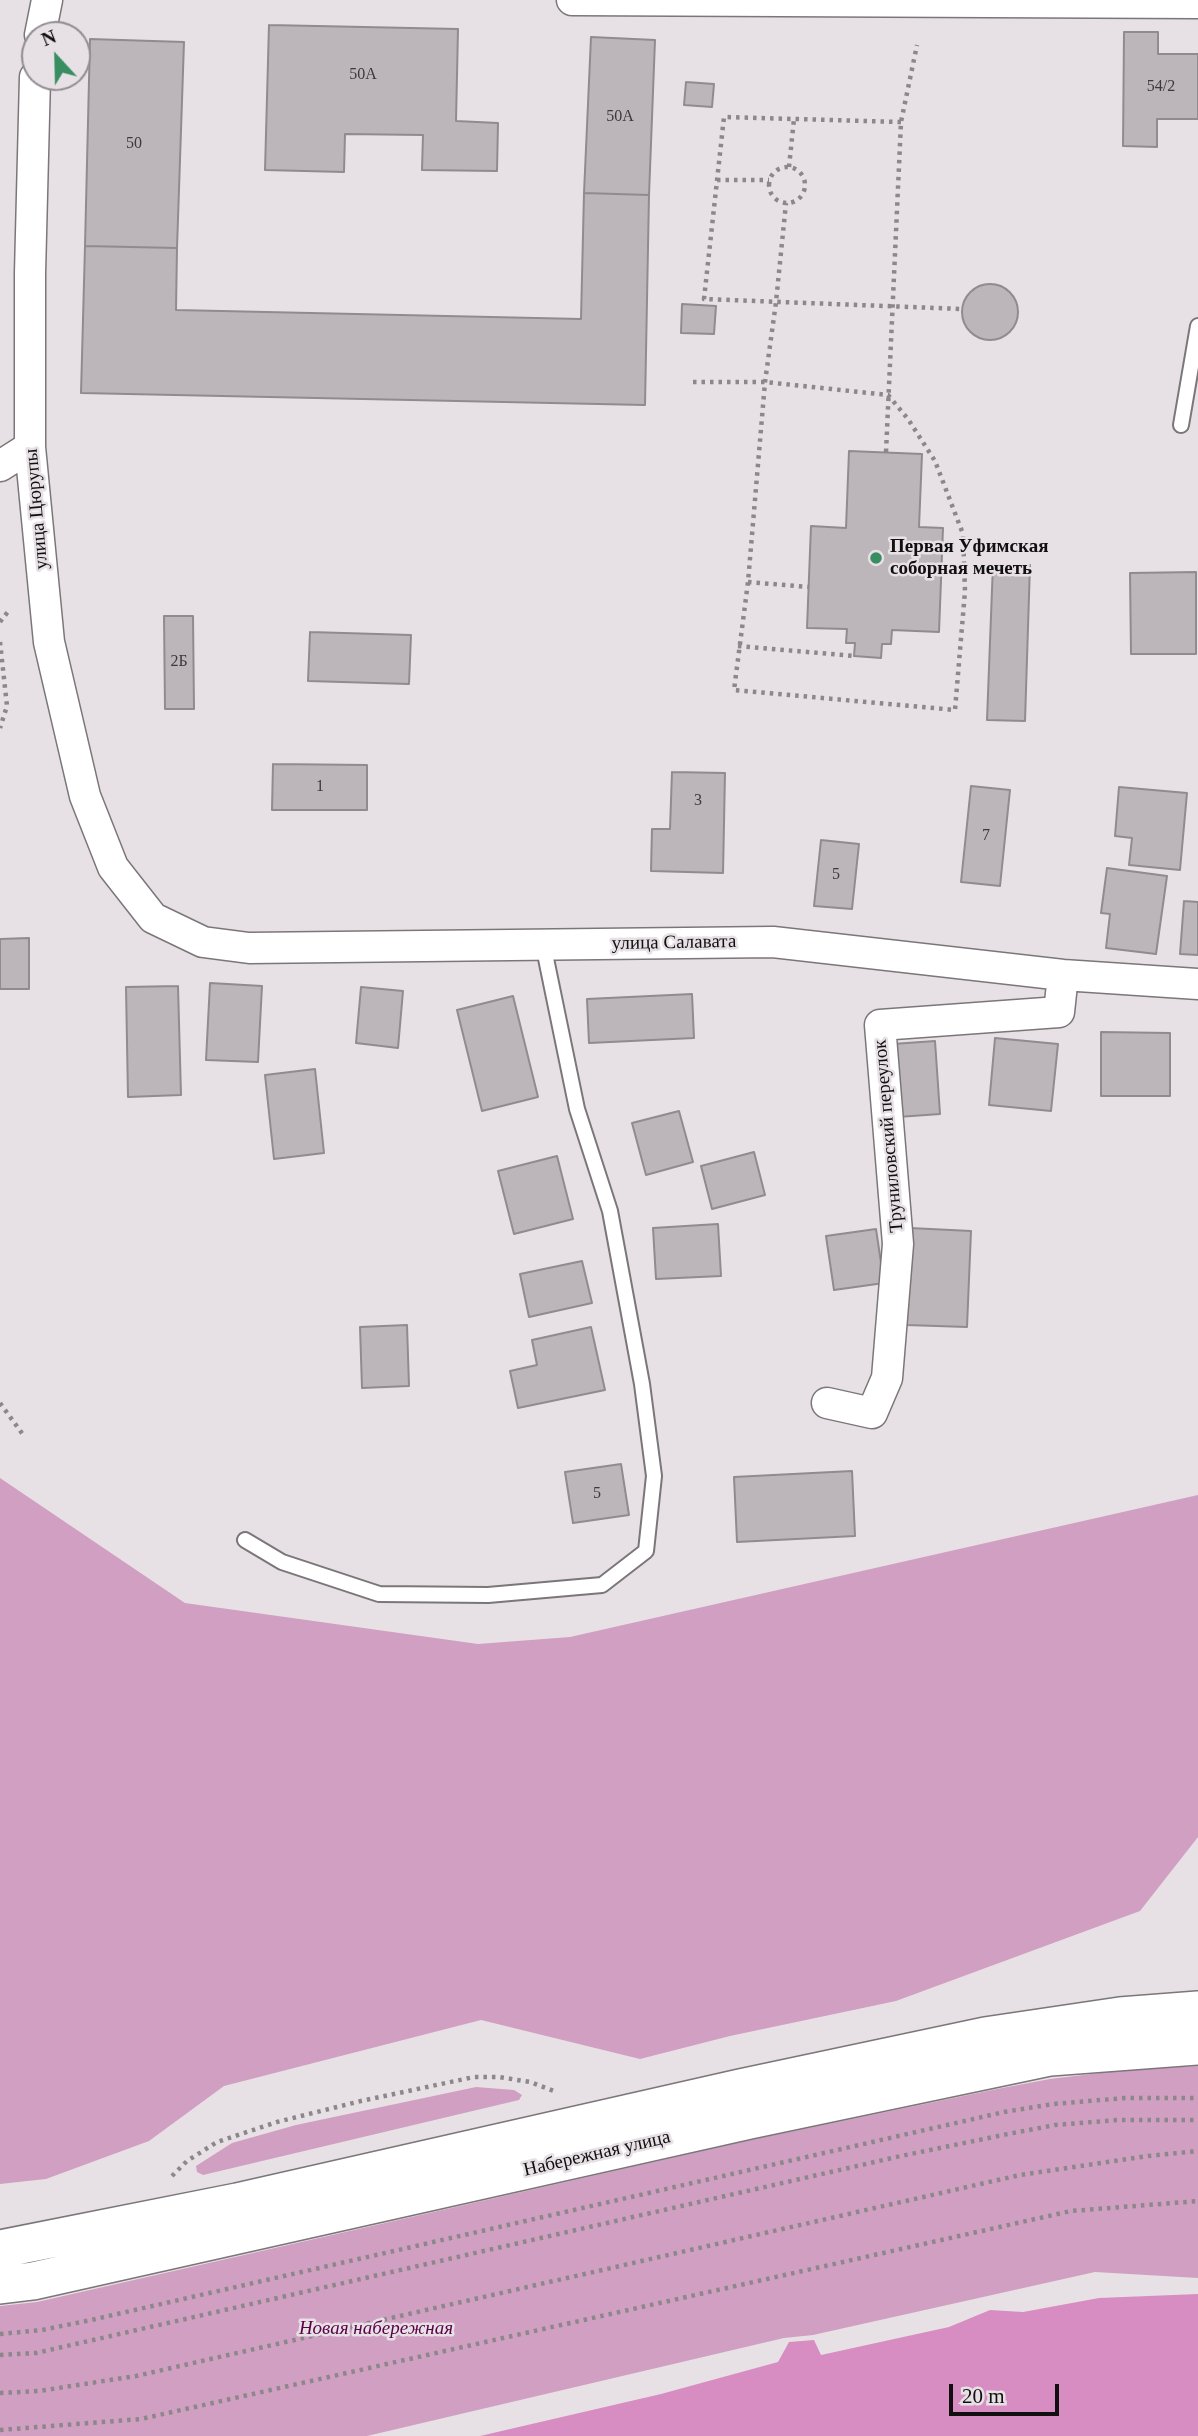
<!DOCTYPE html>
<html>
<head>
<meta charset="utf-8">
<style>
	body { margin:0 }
	#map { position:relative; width:1198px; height:2436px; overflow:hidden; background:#e7e1e5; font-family:"Times New Roman",serif }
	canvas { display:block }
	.north { position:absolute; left:21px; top:21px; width:70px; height:70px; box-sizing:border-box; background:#e7e1e5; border:2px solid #918d90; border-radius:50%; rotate:338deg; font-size:19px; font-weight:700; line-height:28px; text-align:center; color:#110f10 }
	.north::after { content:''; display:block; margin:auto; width:24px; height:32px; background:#388e61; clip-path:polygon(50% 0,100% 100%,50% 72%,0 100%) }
	.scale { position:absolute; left:949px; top:2384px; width:110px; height:32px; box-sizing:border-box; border:4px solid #110f10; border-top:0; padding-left:9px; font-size:21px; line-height:24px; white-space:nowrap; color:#110f10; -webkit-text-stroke:5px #e7e1e5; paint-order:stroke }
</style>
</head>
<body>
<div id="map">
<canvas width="1198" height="2436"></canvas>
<div class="north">N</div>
<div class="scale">20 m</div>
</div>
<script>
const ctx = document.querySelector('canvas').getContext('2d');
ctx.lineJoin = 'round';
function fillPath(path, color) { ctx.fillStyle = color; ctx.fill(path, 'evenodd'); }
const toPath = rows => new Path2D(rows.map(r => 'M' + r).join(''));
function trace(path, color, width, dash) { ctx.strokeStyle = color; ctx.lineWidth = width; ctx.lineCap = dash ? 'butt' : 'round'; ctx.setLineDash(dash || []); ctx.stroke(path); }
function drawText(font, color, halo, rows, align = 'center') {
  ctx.font = font + ' "Times New Roman",serif'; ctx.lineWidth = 5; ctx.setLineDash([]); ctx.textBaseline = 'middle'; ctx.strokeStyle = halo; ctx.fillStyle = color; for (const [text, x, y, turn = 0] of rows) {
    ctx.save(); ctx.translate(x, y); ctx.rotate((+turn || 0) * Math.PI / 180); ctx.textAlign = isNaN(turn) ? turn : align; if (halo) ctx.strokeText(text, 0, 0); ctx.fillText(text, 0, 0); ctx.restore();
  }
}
fillPath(toPath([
	[0,1478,185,1603,478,1644,570,1637,1198,1495,1198,1837,1140,1911,896,2001,730,2036,640,2059,481,2020,224,2086,149,2141,46,2179,0,2184],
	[1198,2066,1198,2278,1095,2272,813,2335,784,2338,367,2436,0,2436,0,2306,37,2302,755,2139,997,2089,1050,2079,1125,2070],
	[476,2087,514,2090,522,2095,519,2100,203,2175,197,2172,196,2166,232,2143,296,2125]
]), '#d19fc2');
fillPath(toPath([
	[1198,2294,1198,2436,480,2436,661,2394,778,2362,789,2342,814,2340,821,2355,949,2327,990,2310,1023,2312,1099,2298]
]), '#d78dc2');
const building = toPath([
	[269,25,458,29,456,121,498,123,497,171,422,170,423,135,345,134,344,172,265,170,269,25],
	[1124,32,1158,32,1158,54,1198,54,1198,119,1157,119,1157,147,1123,146,1124,32],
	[591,37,655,40,649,195,584,193,591,37],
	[90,39,184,42,177,248,85,246,90,39],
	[686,82,714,84,712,107,684,105,686,82],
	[584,193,649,195,645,405,81,393,85,246,177,248,176,310,581,319,584,193],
	'962 312a28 28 0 1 1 56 0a28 28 0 1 1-56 0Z',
	[682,304,716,306,714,334,681,333,682,304],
	[849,451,922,454,919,527,943,528,939,632,892,630,891,644,882,644,881,658,854,656,855,643,846,643,847,629,807,628,811,526,846,528,849,451],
	[993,564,1030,565,1025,721,987,720,993,564],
	[1196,572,1196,654,1131,654,1130,573,1196,572],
	[164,616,193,616,194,709,165,709,164,616],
	[310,632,411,635,409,684,308,681,310,632],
	[273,764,367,765,367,810,272,810,273,764],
	[672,772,725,773,723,873,651,871,652,829,670,829,672,772],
	[971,786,1010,790,1000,886,961,882,971,786],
	[1119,787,1187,793,1180,870,1129,865,1132,838,1115,836,1119,787],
	[821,840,859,844,852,909,814,906,821,840],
	[1107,868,1167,876,1156,954,1106,948,1110,914,1101,913,1107,868],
	[1184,901,1198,902,1198,955,1180,954,1184,901],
	[29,938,29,989,0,989,0,939,29,938],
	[210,983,262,986,258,1062,206,1060,210,983],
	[178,986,181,1095,128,1097,126,987,178,986],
	[361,987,403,991,398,1048,356,1043,361,987],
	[692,994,694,1038,589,1043,587,999,692,994],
	[513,996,538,1097,482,1111,457,1010,513,996],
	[1101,1032,1170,1033,1170,1096,1101,1096,1101,1032],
	[995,1038,1058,1044,1051,1111,989,1105,995,1038],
	[935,1041,940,1114,898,1117,893,1044,935,1041],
	[315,1069,324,1153,274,1159,265,1075,315,1069],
	[679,1111,693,1162,646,1175,632,1123,679,1111],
	[754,1152,765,1195,712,1209,701,1166,754,1152],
	[557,1156,573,1219,514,1234,498,1171,557,1156],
	[718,1224,721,1276,656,1279,653,1228,718,1224],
	[910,1228,971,1231,967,1327,906,1325,910,1228],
	[876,1229,884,1283,834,1290,826,1236,876,1229],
	[582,1261,592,1303,529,1317,520,1274,582,1261],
	[407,1325,409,1386,362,1388,360,1327,407,1325],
	[591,1327,605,1390,518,1408,510,1371,537,1365,532,1340,591,1327],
	[621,1464,629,1515,573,1523,565,1472,621,1464],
	[852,1471,855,1536,737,1542,734,1477,852,1471]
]);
fillPath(building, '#bcb6ba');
trace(building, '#908b8e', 2);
const service = toPath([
	[1181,425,1198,326],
	[245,1540,282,1562,379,1594,488,1595,602,1585,646,1551,654,1476,642,1384,610,1211,577,1109,543,944]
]);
const minor = toPath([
	[572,0,1198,3],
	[40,35,47,0],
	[35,77,30,273,30,447,49,642,85,796,113,867,153,918,203,942,249,948,773,942,1063,975,1198,984],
	[0,466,30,447],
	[827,1403,872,1413,887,1378,898,1244,880,1025,1059,1012,1063,975]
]);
const tertiary = toPath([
	[0,2249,237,2202,740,2088,985,2036,1120,2016,1198,2010],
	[0,2285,33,2281,750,2120,1050,2057,1198,2046]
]);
trace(service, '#7b7679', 18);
trace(minor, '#7b7679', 33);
trace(tertiary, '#7b7679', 40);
trace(toPath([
	[901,122,724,117,704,299,962,309],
	[789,167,794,119],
	'769 185a18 18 0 1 1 36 0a18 18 0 1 1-36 0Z',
	[717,180,769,180],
	[693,382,765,382,888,395,908,419,935,461,963,534,965,591,955,710,734,690,748,582,765,382,776,302,786,203],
	[886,452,901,122,917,45],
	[748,582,809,587],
	[0,622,10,609],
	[0,642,7,706,0,728],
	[738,646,854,656],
	[0,1403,24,1436],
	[172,2176,187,2161,217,2142,277,2122,361,2101,474,2077,499,2077,530,2082,554,2091],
	[0,2334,42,2330,91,2320,1004,2112,1053,2104,1125,2098,1198,2098],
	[0,2355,36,2353,901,2156,1008,2134,1055,2125,1118,2120,1198,2120],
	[0,2393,39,2391,136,2376,1020,2175,1148,2156,1198,2151],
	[0,2430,141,2419,1071,2211,1198,2201]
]), '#8c878a', 4.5, [3.5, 5]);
trace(service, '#fff', 14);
trace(minor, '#fff', 30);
trace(tertiary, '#fff', 37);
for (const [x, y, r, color] of [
	[876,558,7,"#388e61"]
]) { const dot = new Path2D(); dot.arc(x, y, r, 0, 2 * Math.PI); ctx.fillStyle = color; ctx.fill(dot); trace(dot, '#e7e1e5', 2.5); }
drawText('16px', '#3c393a', null, [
	["50А",363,75],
	["54/2",1161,87],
	["50А",620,117],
	["50",134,144],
	["2Б",179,662],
	["1",320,787],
	["3",698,801],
	["7",986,836],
	["5",836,875],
	["5",597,1494]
]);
drawText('19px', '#110f10', '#e7e1e5', [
	["улица Цюрупы",37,509,-95],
	["улица Салавата",674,943,-1],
	["Труниловский переулок",889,1136,-95],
	["Набережная улица",597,2154,-13]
]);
drawText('bold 19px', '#110f10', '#e7e1e5', [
	["Первая Уфимская",890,547],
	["соборная мечеть",890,569]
], 'left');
drawText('italic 19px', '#5b004b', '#e7e1e5', [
	["Новая набережная",376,2329]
]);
</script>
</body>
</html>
